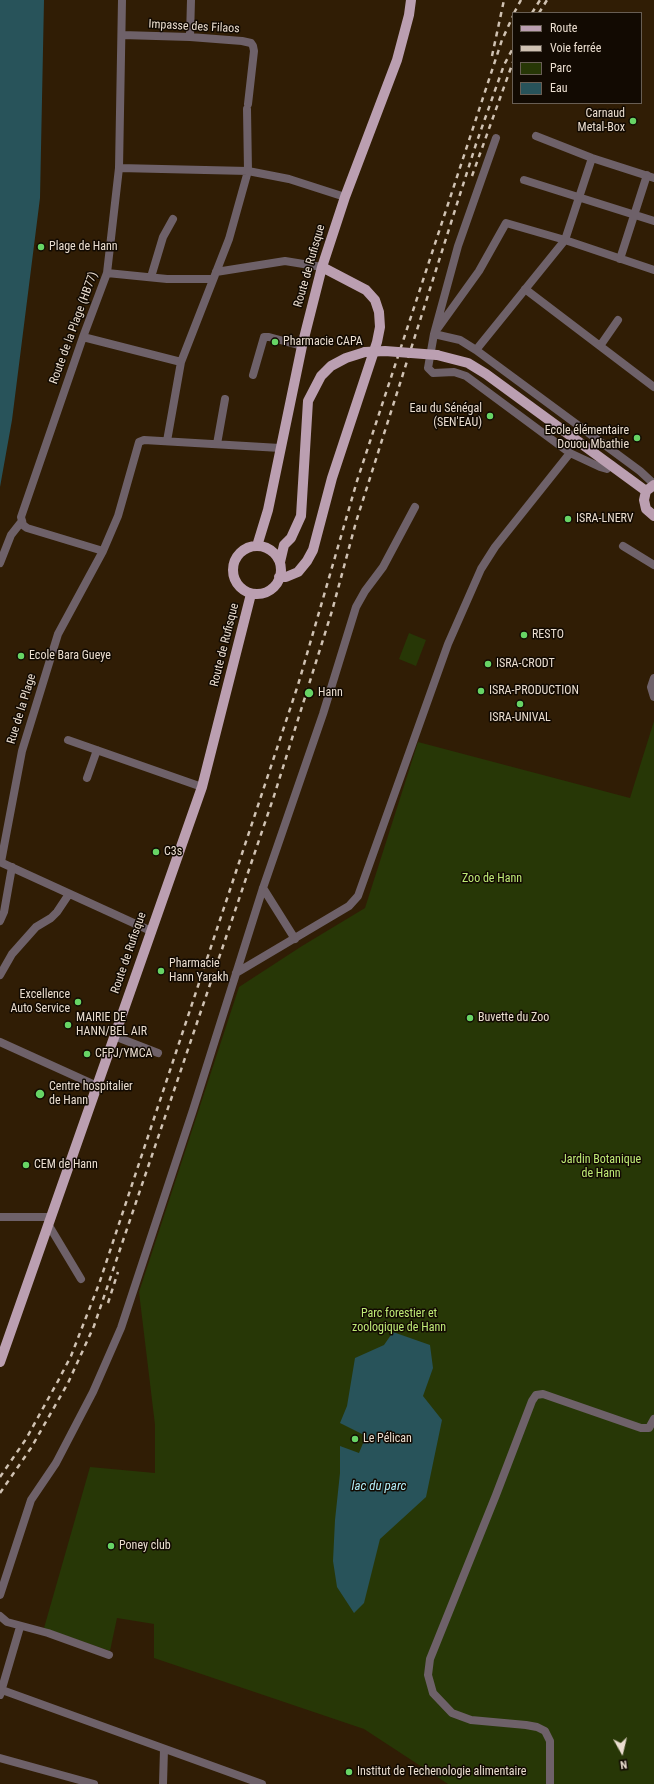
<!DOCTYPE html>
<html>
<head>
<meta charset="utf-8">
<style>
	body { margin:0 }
	#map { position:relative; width:654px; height:1784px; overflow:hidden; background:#301d05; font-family:"Roboto Condensed",sans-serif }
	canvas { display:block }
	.legend { position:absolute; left:512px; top:12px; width:130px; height:92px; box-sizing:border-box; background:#120a02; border:1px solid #685e54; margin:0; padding:5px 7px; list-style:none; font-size:12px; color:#eaddcf }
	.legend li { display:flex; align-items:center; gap:8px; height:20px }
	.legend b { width:20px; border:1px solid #685e54 }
	.north { position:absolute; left:602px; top:1732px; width:40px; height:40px; -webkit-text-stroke:3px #120a02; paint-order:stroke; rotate:172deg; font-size:11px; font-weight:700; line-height:16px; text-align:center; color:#eaddcf }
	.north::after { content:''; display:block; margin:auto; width:14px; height:18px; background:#eaddcf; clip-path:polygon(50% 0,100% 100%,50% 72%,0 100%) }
</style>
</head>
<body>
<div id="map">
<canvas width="654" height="1784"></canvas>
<ul class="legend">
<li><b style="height:5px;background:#bb9fb1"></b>Route</li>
<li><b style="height:5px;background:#d0c2b3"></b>Voie ferrée</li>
<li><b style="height:11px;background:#273706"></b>Parc</li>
<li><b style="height:11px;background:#28535a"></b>Eau</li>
</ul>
<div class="north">N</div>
</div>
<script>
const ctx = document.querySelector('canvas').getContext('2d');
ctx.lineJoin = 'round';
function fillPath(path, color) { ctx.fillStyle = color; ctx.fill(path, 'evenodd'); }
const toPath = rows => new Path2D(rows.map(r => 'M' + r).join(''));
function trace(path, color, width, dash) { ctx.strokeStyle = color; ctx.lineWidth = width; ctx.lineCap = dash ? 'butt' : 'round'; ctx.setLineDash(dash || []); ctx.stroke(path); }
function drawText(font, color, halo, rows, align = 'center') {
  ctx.font = font + ' "Roboto Condensed",sans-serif'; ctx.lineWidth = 3; ctx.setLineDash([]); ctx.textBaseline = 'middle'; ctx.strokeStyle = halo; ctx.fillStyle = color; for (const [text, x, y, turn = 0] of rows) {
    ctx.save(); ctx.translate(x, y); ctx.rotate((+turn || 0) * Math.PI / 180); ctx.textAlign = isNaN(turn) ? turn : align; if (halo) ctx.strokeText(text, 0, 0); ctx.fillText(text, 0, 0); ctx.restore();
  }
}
fillPath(toPath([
	[409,633,426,640,416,666,399,659],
	[654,721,654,1784,448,1784,364,1729,154,1658,154,1624,117,1618,110,1651,44,1628,90,1467,155,1473,155,1425,139,1292,239,987,302,946,365,908,418,742,630,798]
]), '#273706');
fillPath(toPath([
	[0,0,44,0,40,198,12,420,0,487],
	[393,1332,430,1345,433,1368,423,1396,442,1420,426,1497,380,1539,364,1603,354,1613,337,1587,333,1561,335,1520,340,1473,340,1446,359,1453,366,1436,340,1423,347,1406,355,1358,384,1345]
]), '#28535a');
trace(toPath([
	[122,35,190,37,242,41,251,43,253,46,254,51,248,104],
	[190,37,191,0],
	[536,136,592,158,654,178],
	[496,138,458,246,434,334,428,368,433,373,454,372,466,376,570,453,600,467,607,469,612,465],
	[119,168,248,171,289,179,345,197],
	[524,180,654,221],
	[620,259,647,175],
	[216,272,285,261,322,267],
	[107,273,167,279,213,279],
	[151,277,163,237,173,219],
	[525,289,654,387],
	[438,328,479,271,506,223,565,240,654,270],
	[434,334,460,340,476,350,640,471,654,484],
	[83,337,181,362],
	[600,346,618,320],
	[476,350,565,240,592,158],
	[253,375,264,337,269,337,302,346],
	[167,441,181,362,229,239,248,171,247,109],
	[217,444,225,399],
	[623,546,654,565],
	[103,551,27,528,23,525,21,517,83,337,107,273,119,168,122,0],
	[0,563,11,535,22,521],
	[654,678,651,687,654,697],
	[68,740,202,787],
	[87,778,97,750],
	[0,862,151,931],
	[1,862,22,751,58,634,103,551,118,516,139,442,144,440,280,448],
	[263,888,295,939],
	[0,921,4,912,12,867],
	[236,973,349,906,358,896,448,644,481,569,495,547,570,453],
	[0,975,12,954,36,927,51,918,57,912,69,894],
	[114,1036,158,1053],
	[0,1042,97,1086],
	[0,1217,50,1217],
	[48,1224,81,1279],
	[0,1595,31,1500,56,1463,93,1392,121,1328,193,1110,263,888,323,714,356,607,365,591,383,567,415,507],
	[0,1616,7,1622,48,1633,109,1655],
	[2,1690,262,1784],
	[0,1695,20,1627],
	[0,1758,94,1784],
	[163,1784,164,1749],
	[550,1784,550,1741,545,1731,537,1727,526,1725,471,1720,452,1713,433,1693,428,1675,430,1659,496,1495,532,1401,536,1395,543,1394,641,1428,649,1428,654,1419]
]), '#6e6169', 8);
trace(toPath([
	[437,355,468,363,486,374,646,491],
	[654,485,646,491,644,500,646,509,654,516],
	[257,546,268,510,302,346,322,267,345,197,397,60,409,15,411,0],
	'233 570a24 24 0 1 1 48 0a24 24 0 1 1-48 0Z',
	[280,562,284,545,291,538,301,516,308,401,321,376,331,366,346,358,365,352],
	[279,577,286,577,298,572,307,561,313,550,332,478,377,342,380,327,379,312,375,300,366,290,322,267],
	[0,1362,202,787,251,594]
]), '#bb9fb1', 10);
trace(toPath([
	[514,13,521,0],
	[532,13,540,0],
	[539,13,547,0],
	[492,56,504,0],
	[472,176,513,62],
	[108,1303,118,1272],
	[0,1477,26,1439,58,1381,71,1356,99,1284,298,685,357,481,502,40,513,16],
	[0,1493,31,1448,68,1383,94,1326,274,796,332,611,356,522,476,144,504,65,513,48]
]), '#d0c2b3', 2.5, [5, 5]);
trace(toPath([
	[365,352,385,351,437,355]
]), '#bb9fb1', 10);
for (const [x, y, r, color] of [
	[633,121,4,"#67d465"],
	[41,247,4,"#67d465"],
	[275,342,4,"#67d465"],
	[490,416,4,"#67d465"],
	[637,438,4,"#67d465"],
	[568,519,4,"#67d465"],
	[524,635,4,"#67d465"],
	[21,656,4,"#67d465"],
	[488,664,4,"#67d465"],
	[481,691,4,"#67d465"],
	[309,693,5,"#67d465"],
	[520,704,4,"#67d465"],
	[156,852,4,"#67d465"],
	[161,971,4,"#67d465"],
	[78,1002,4,"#67d465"],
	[470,1018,4,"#67d465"],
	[68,1025,4,"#67d465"],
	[87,1054,4,"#67d465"],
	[40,1094,5,"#67d465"],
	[26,1165,4,"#67d465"],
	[355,1439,4,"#67d465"],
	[111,1546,4,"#67d465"],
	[349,1772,4,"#67d465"]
]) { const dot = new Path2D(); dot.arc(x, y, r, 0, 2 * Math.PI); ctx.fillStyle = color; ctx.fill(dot); trace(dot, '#120a02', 1.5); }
drawText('12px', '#eaddcf', '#120a02', [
	["Impasse des Filaos",194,27,3],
	["Route de Rufisque",310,266,-74],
	["Route de la Plage (HB77)",74,328,-70],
	["Route de Rufisque",225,645,-76],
	["Rue de la Plage",22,709,-73],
	["Route de Rufisque",129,953,-71]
]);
drawText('12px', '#eaddcf', '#120a02', [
	["Carnaud",625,114,"right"],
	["Metal-Box",625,128,"right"],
	["Plage de Hann",49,247],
	["Pharmacie CAPA",283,342],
	["Eau du Sénégal",482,409,"right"],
	["(SEN'EAU)",482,423,"right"],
	["Ecole élémentaire",629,431,"right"],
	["Douou Mbathie",629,445,"right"],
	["ISRA-LNERV",576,519],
	["RESTO",532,635],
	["Ecole Bara Gueye",29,656],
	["ISRA-CRODT",496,664],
	["ISRA-PRODUCTION",489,691],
	["Hann",318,693],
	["ISRA-UNIVAL",520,718,"center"],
	["C3s",164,852],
	["Pharmacie",169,964],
	["Hann Yarakh",169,978],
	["Excellence",70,995,"right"],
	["Auto Service",70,1009,"right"],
	["MAIRIE DE",76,1018],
	["HANN/BEL AIR",76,1032],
	["Buvette du Zoo",478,1018],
	["CFPJ/YMCA",95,1054],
	["Centre hospitalier",49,1087],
	["de Hann",49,1101],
	["CEM de Hann",34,1165],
	["Le Pélican",363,1439],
	["Poney club",119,1546],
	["Institut de Techenologie alimentaire",357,1772]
], 'left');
drawText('12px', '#bfeb76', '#120a02', [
	["Zoo de Hann",492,879],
	["Jardin Botanique",601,1160],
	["de Hann",601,1174],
	["Parc forestier et",399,1314],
	["zoologique de Hann",399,1328]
]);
drawText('italic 13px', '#b1ecf7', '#120a02', [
	["lac du parc",379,1487]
]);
</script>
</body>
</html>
